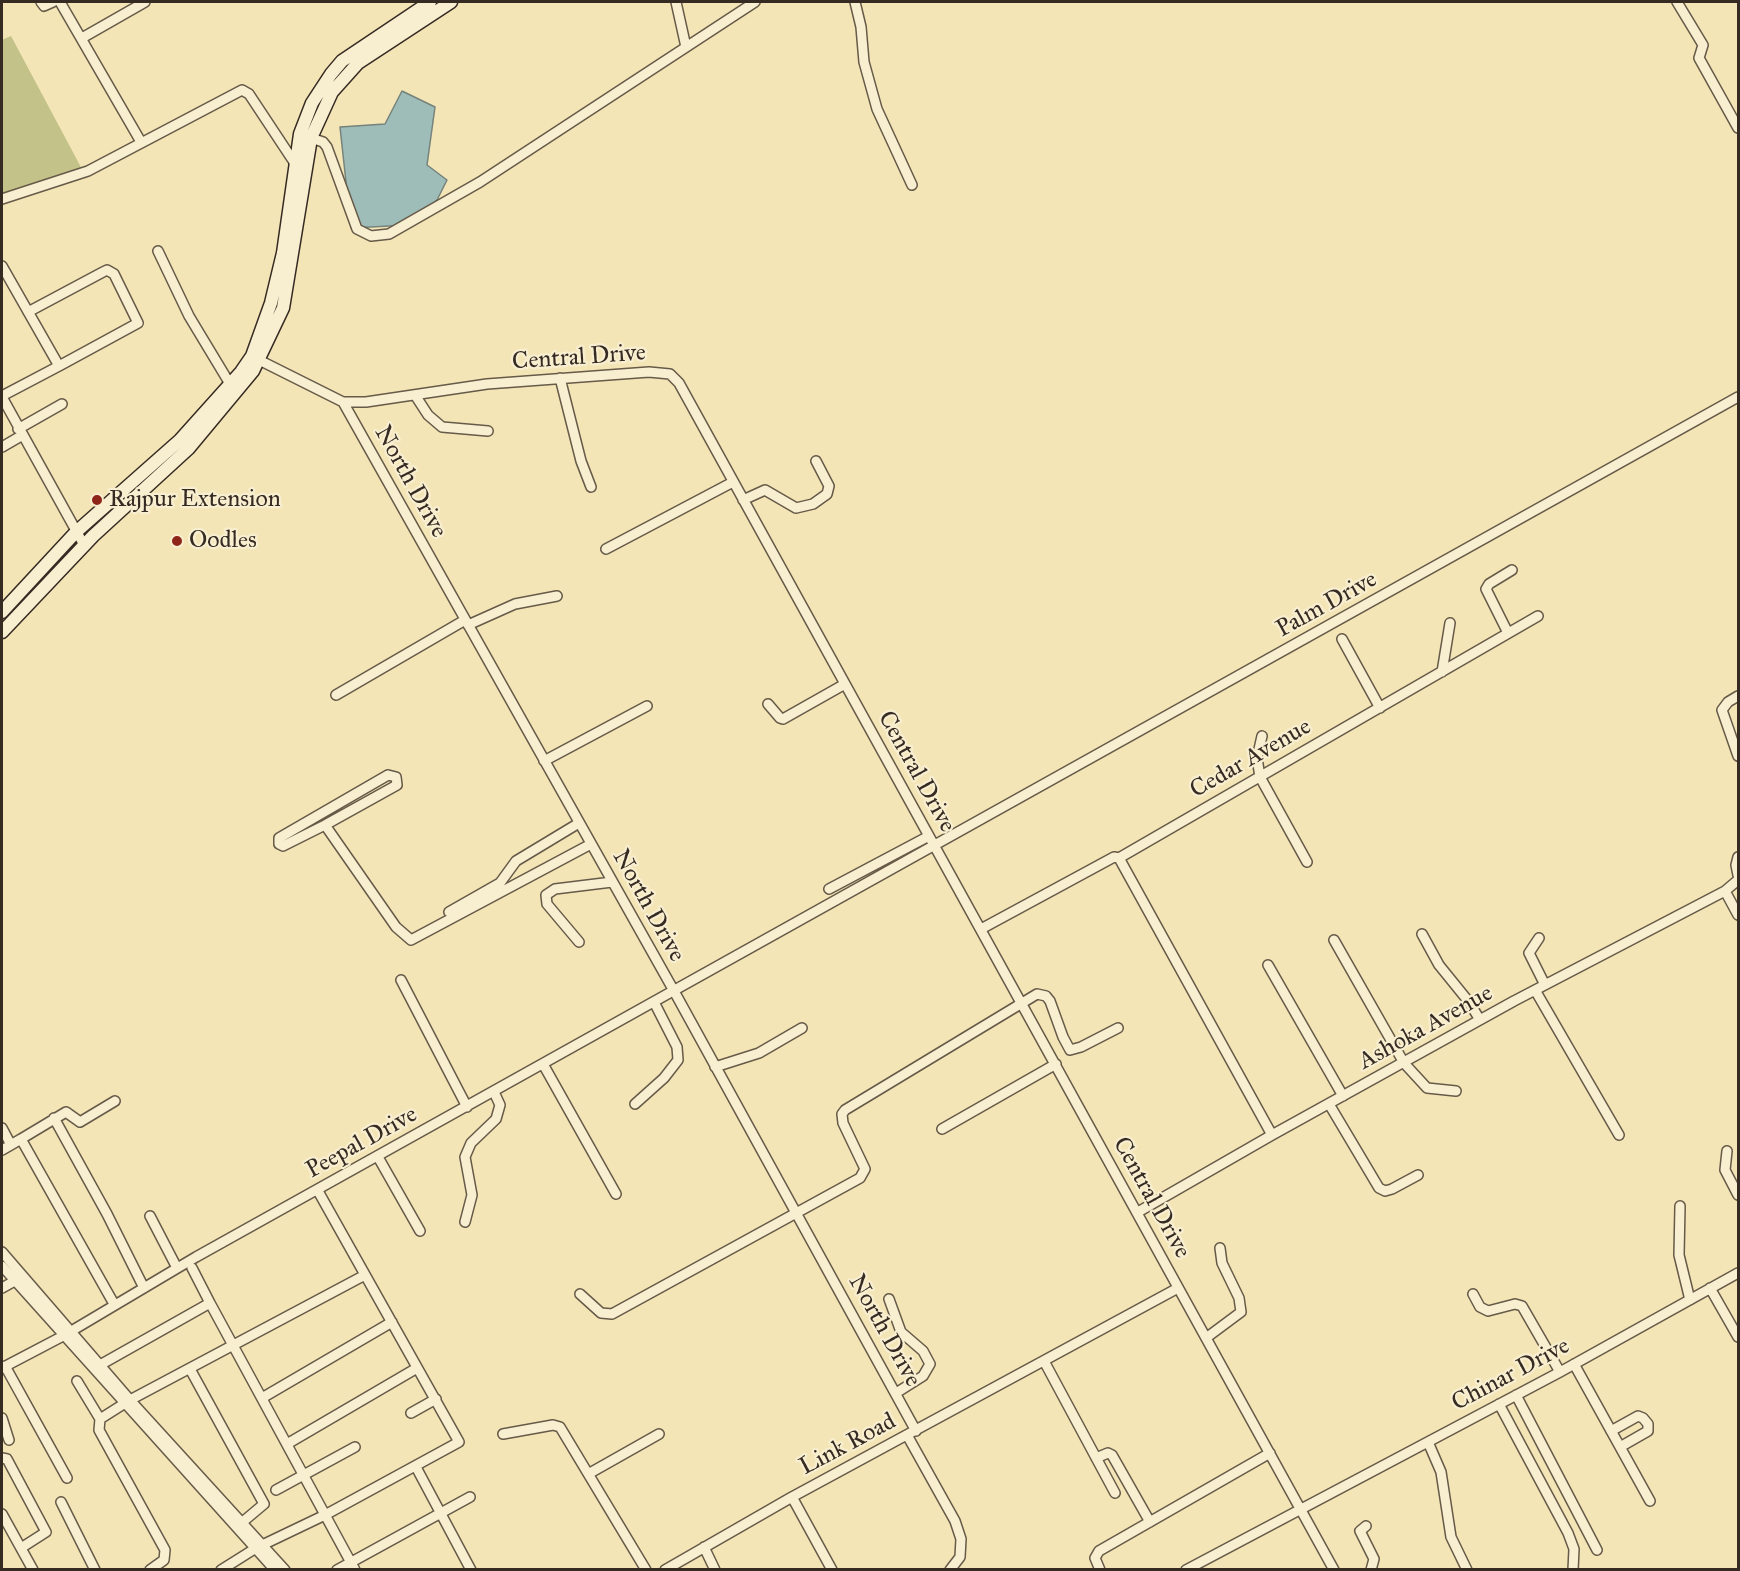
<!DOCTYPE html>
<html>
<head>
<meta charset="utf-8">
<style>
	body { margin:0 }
	#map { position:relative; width:1740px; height:1571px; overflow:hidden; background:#f4e5b7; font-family:"IM FELL Great Primer",serif }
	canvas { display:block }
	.frame { position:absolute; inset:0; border:3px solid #362b23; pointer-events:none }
</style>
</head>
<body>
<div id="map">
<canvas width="1740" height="1571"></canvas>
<div class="frame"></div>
</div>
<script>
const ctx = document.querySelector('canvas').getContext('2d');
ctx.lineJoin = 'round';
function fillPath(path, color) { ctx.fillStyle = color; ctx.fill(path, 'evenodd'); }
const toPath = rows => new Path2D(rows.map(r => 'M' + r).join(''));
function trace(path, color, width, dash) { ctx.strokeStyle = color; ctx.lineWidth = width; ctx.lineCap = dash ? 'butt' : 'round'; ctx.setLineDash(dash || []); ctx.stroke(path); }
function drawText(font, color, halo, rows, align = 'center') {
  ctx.font = font + ' "IM FELL Great Primer",serif'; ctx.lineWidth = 4.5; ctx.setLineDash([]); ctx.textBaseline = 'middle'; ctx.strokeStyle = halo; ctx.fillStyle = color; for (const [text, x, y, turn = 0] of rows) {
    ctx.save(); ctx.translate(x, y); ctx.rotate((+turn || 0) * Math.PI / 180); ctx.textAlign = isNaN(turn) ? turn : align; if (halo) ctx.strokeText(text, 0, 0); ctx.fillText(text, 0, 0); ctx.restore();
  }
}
fillPath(toPath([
	[11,36,83,171,2,196,2,40]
]), '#c3c289');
const water = toPath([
	[402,91,435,107,427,165,447,180,437,200,409,225,351,228,340,127,385,124,402,91]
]);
fillPath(water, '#9fbdb8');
trace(water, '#75837c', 1.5);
const street = toPath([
	[41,2,44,6,53,2],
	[60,2,141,142],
	[676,2,686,47],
	[855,2,861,27,864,62,877,109,912,185],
	[1677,2,1703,45,1699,58,1738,128],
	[82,38,145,2],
	[305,136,323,142,327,147,357,229,371,236,389,234,480,182,755,2],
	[2,199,88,171,242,90,249,94,294,162],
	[158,251,189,316,230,384],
	[2,266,59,366,2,396],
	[28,312,103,272,107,270,114,274,138,323,59,366],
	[253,357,343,402,366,402,487,384,649,372,670,374,679,383,1334,1570],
	[560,378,581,461,591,487],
	[415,395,428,415,442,427,488,431],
	[2,397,84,545],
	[343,402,674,991,916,1431],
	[18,429,62,404],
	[2,447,21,436],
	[743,500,765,490,796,508,813,504,827,494,829,486,816,461],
	[606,549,733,482],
	[468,625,515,604,557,596],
	[1508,633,1486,589,1489,584,1512,570],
	[1342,639,1380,708],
	[1442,672,1450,623],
	[336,695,465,620],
	[1738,696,1728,702,1722,710,1738,756],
	[768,704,780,718,783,719,845,684],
	[1262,736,1257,758,1260,777,1307,862],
	[544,761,647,706],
	[388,775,396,777,397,785,325,825,283,846,279,844,279,838,388,775],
	[325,825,396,927,411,940,591,844],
	[1738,857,1736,865,1738,875],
	[1119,858,1272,1135],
	[829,889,929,836],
	[1725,891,1738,915],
	[449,912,500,883,516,861,579,823],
	[981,929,1114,857,1119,858,1538,616],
	[1422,934,1439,965,1469,1002,1480,1020],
	[1539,938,1529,953,1545,985],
	[1334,940,1404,1063,1427,1088,1456,1091],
	[579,942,547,904,546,895,555,889,612,882],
	[1268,965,1343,1096],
	[401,980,467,1107],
	[1535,990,1619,1135],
	[543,1064,616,1194],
	[715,1067,759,1053,802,1028],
	[635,1104,664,1078,678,1060,677,1047,654,1002],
	[1329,1104,1379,1188,1385,1191,1392,1189,1418,1175],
	[54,1118,107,1214,144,1288],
	[2,1128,11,1145],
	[942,1129,1056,1064],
	[21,1139,66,1112,80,1122,115,1101],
	[2,1150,21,1139,114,1304],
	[1727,1151,1725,1170,1738,1195],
	[378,1157,420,1231],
	[1680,1206,1679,1255,1690,1300],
	[1138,1212,1272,1135,1514,1001,1725,891,1738,880],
	[150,1216,177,1268],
	[465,1222,472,1195,465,1157,471,1143,496,1119,500,1105,494,1092],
	[2,1252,130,1400,285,1570],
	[2,1266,275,1570],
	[2,1288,18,1279],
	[1710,1288,1738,1337],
	[580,1294,601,1313,612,1314,860,1178,865,1169,843,1123,842,1114,845,1110,1037,994,1046,996,1050,1001,1063,1037,1070,1050,1081,1047,1118,1028],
	[1473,1294,1480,1307,1488,1311,1515,1304,1522,1306,1560,1372],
	[889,1299,901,1332,923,1351,930,1364,923,1376,896,1393],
	[210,1303,355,1570],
	[1206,1338,1241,1312,1239,1298,1222,1263,1220,1248],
	[1044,1361,1115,1493],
	[1574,1364,1650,1501],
	[100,1365,210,1303,192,1268],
	[5,1366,67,1478],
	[2,1368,63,1336,196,1257,1738,397],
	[190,1369,264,1504,239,1525],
	[77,1381,100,1419],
	[1516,1395,1597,1550],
	[262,1398,392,1322],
	[1499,1404,1568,1533,1574,1549,1573,1570],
	[411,1413,436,1399],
	[2,1418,9,1440],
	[1611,1431,1638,1416,1643,1418,1648,1424,1648,1431,1620,1447],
	[503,1434,553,1425,560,1427,646,1570],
	[907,1435,955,1521,961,1539,960,1557,950,1570],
	[1428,1442,1441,1472,1451,1537,1467,1570],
	[287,1444,417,1368],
	[2,1458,7,1459,46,1532,21,1548],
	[1096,1458,1108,1453,1112,1455,1150,1522],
	[416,1467,471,1570],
	[590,1473,659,1434],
	[276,1490,355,1447],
	[792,1497,832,1570],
	[61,1502,95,1570],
	[2,1514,33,1570],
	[1366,1526,1360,1531,1374,1559,1371,1570],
	[704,1547,715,1570],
	[150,1570,164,1560,165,1550,99,1430,100,1419,130,1400,365,1275],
	[221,1570,256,1548,325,1515,459,1442,318,1191],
	[337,1570,470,1497],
	[665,1570,792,1497,1178,1288],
	[1100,1570,1095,1558,1099,1551,1270,1453],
	[1186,1570,1560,1372,1738,1273]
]);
const secondary = toPath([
	[2,612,76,532,180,440,241,372,252,356,271,303,283,253,300,134,312,103,331,74,342,61,430,2],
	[2,632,93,536,189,448,253,371,283,308,311,138,332,92,358,63,451,2]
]);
trace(street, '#665a48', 12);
trace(secondary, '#362b23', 15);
trace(street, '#f8eed0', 9);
trace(secondary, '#f8eed0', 12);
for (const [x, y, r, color] of [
	[97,500,6,"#8f2418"],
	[177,541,6,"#8f2418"]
]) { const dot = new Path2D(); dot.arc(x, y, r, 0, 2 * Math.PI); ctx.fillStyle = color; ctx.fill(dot); trace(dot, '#f8eed0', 2); }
drawText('24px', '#362b23', '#f8eed0', [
	["Central Drive",579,358,-4],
	["North Drive",410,482,61],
	["Palm Drive",1327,605,-29],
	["Cedar Avenue",1251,759,-30],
	["Central Drive",916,772,61],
	["North Drive",648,906,61],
	["Ashoka Avenue",1426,1028,-29],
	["Peepal Drive",362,1143,-29],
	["Central Drive",1151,1198,61],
	["North Drive",884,1331,61],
	["Chinar Drive",1511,1375,-28],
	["Link Road",848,1445,-28]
]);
drawText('24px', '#362b23', '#f8eed0', [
	["Rajpur Extension",109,500],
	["Oodles",189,541]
], 'left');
</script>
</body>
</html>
